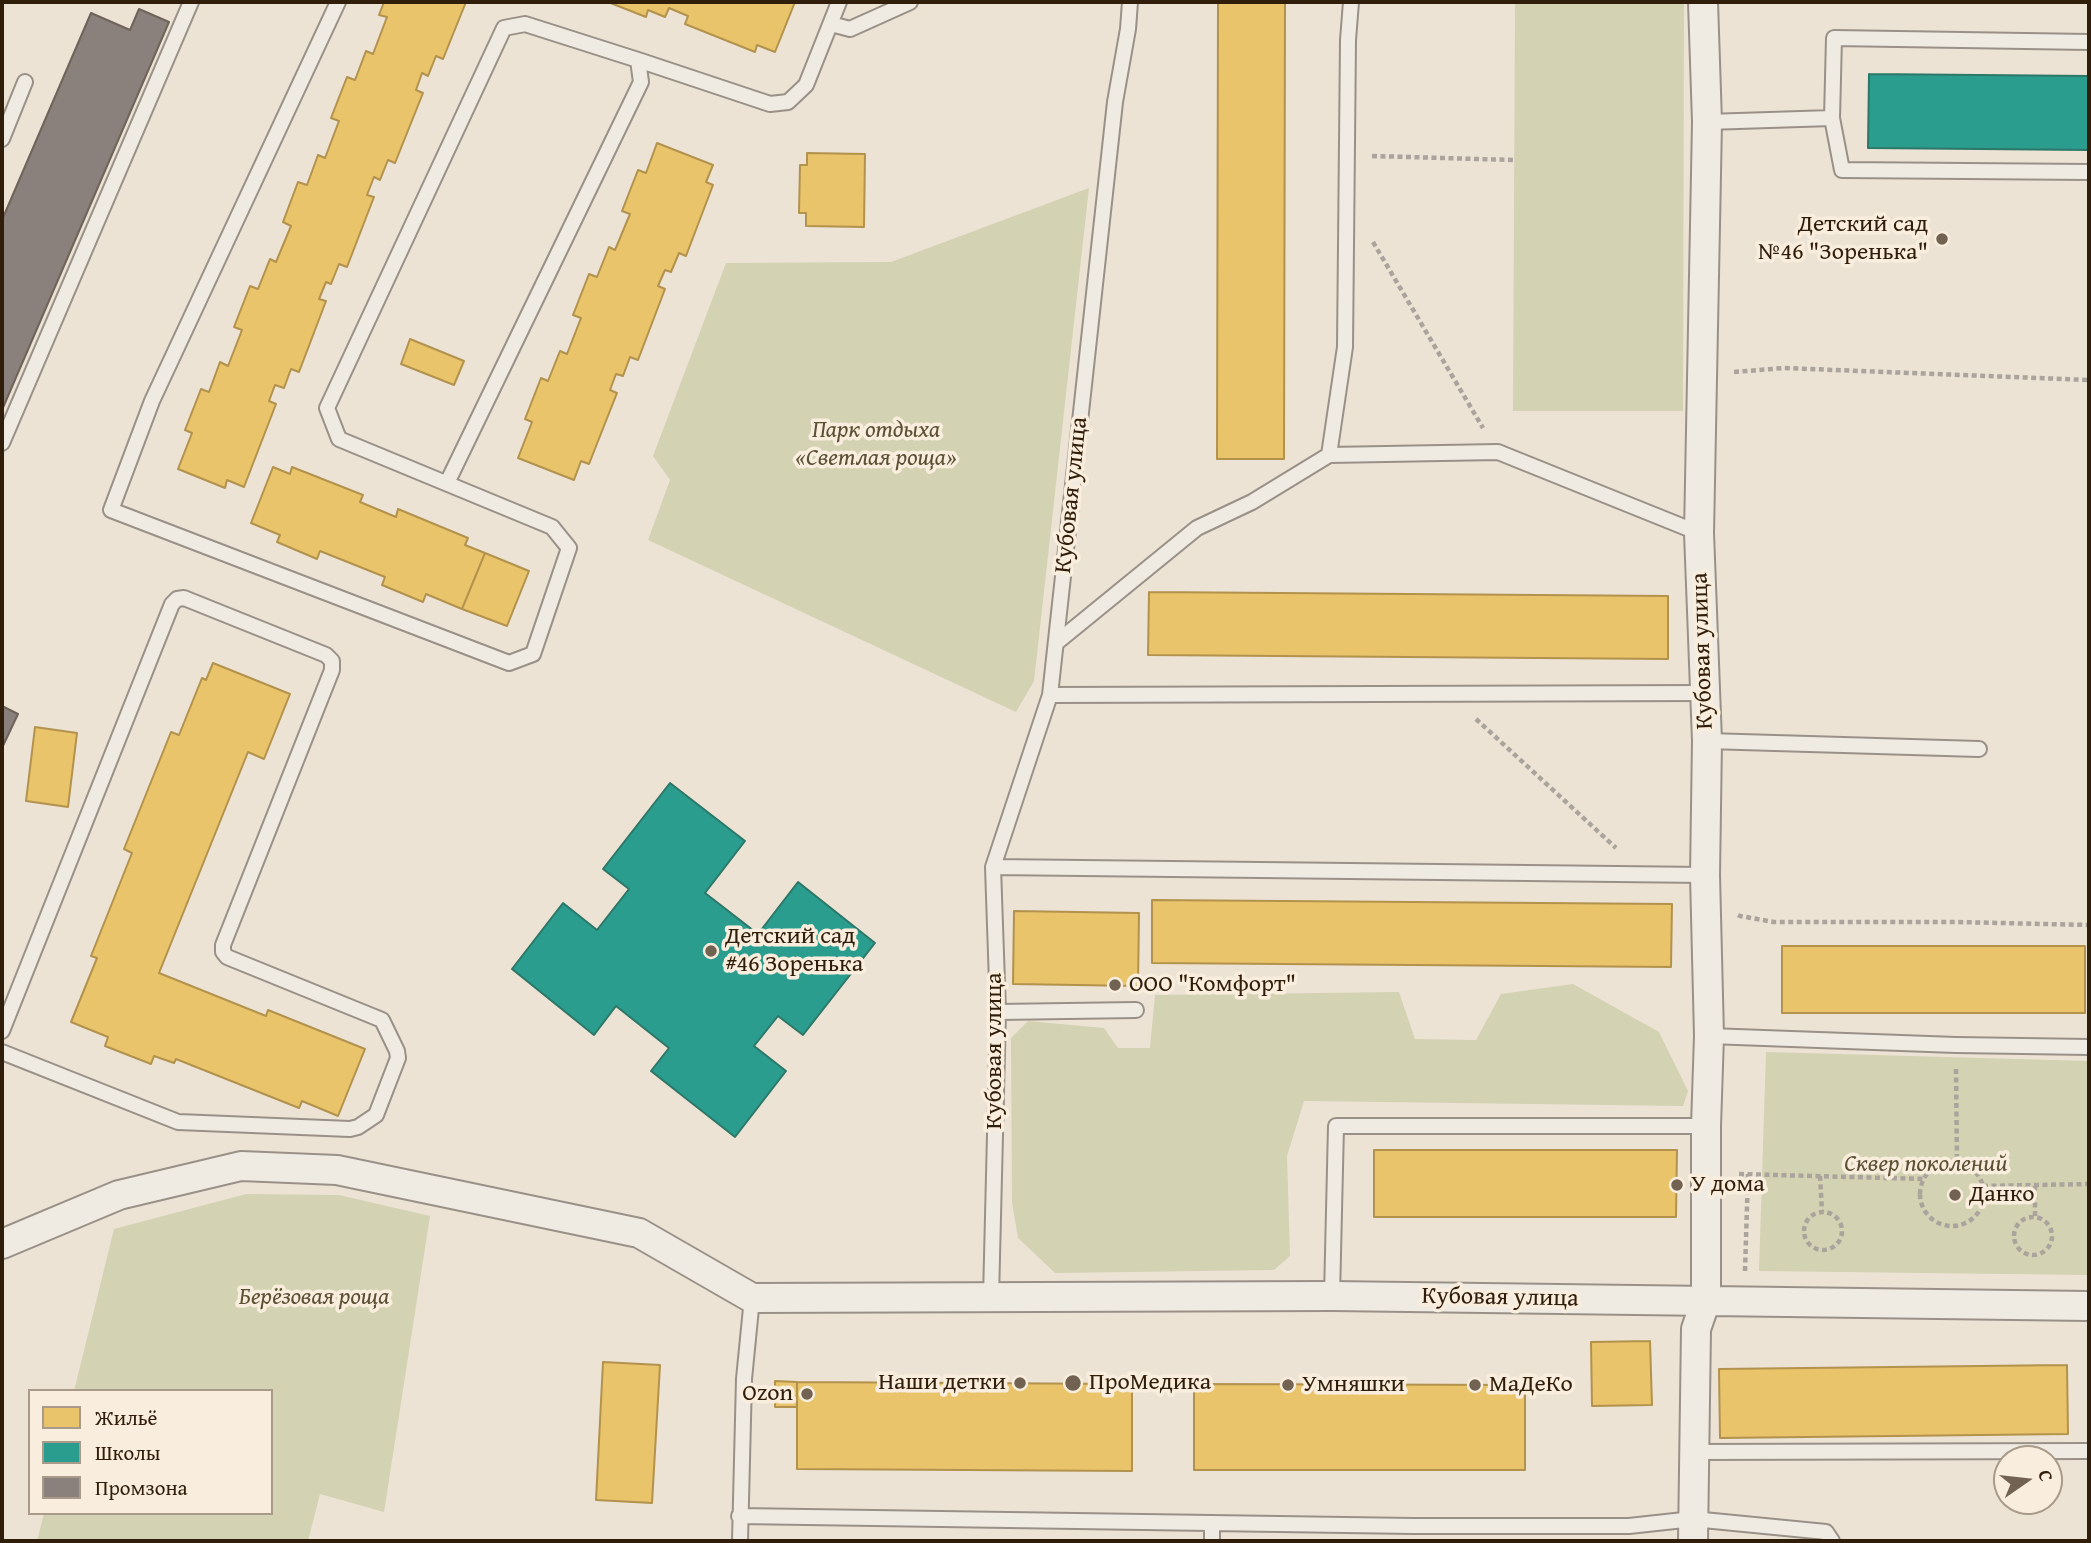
<!DOCTYPE html>
<html>
<head>
<meta charset="utf-8">
<style>
	body { margin:0 }
	#map { position:relative; width:2091px; height:1543px; overflow:hidden; background:#ece3d5; font-family:"Gentium Book Plus",serif }
	canvas { display:block }
	.frame { position:absolute; inset:0; border:4px solid #301d0a; pointer-events:none }
	.legend { position:absolute; left:28px; top:1389px; width:245px; height:126px; box-sizing:border-box; background:#f9eedd; border:2px solid #a99a89; margin:0; padding:9px 12px; list-style:none; font-size:21px; color:#301d0a }
	.legend li { display:flex; align-items:center; gap:14px; height:35px }
	.legend b { width:35px; border:2px solid #a99a89 }
	.north { position:absolute; left:1993px; top:1445px; width:70px; height:70px; box-sizing:border-box; background:#f9eedd; border:2px solid #a99a89; border-radius:50%; rotate:76deg; font-size:19px; font-weight:700; line-height:28px; text-align:center; color:#301d0a }
	.north::after { content:''; display:block; margin:auto; width:24px; height:32px; background:#726251; clip-path:polygon(50% 0,100% 100%,50% 72%,0 100%) }
</style>
</head>
<body>
<div id="map">
<canvas width="2091" height="1543"></canvas>
<div class="frame"></div>
<ul class="legend">
<li><b style="height:19px;background:#e9c46a"></b>Жильё</li>
<li><b style="height:19px;background:#2a9d8f"></b>Школы</li>
<li><b style="height:19px;background:#8a817c"></b>Промзона</li>
</ul>
<div class="north">С</div>
</div>
<script>
const ctx = document.querySelector('canvas').getContext('2d');
ctx.lineJoin = 'round';
function fillPath(path, color) { ctx.fillStyle = color; ctx.fill(path, 'evenodd'); }
const toPath = rows => new Path2D(rows.map(r => 'M' + r).join(''));
function trace(path, color, width, dash) { ctx.strokeStyle = color; ctx.lineWidth = width; ctx.lineCap = dash ? 'butt' : 'round'; ctx.setLineDash(dash || []); ctx.stroke(path); }
function drawText(font, color, halo, rows, align = 'center') {
  ctx.font = font + ' "Gentium Book Plus",serif'; ctx.lineWidth = 7; ctx.setLineDash([]); ctx.textBaseline = 'middle'; ctx.strokeStyle = halo; ctx.fillStyle = color; for (const [text, x, y, turn = 0] of rows) {
    ctx.save(); ctx.translate(x, y); ctx.rotate((+turn || 0) * Math.PI / 180); ctx.textAlign = isNaN(turn) ? turn : align; if (halo) ctx.strokeText(text, 0, 0); ctx.fillText(text, 0, 0); ctx.restore();
  }
}
fillPath(toPath([
	[1515,2,1684,2,1683,411,1513,411],
	[1089,188,1034,681,1016,712,648,540,670,480,653,456,726,263,891,262],
	[1573,984,1659,1032,1688,1091,1683,1106,1304,1101,1287,1156,1290,1256,1274,1270,1055,1273,1018,1238,1012,1202,1011,1038,1028,1021,1104,1028,1118,1048,1150,1048,1155,995,1399,992,1415,1039,1476,1040,1501,994],
	[1766,1052,2089,1061,2089,1275,1759,1271],
	[246,1194,339,1195,430,1216,384,1512,320,1494,308,1541,37,1541,44,1513,271,1513,271,1391,74,1391,114,1229]
]), '#d3d2b2');
const homes = toPath([
	[384,2,466,2,443,59,436,56,428,76,422,73,416,90,423,93,395,163,388,160,380,180,374,177,367,195,374,197,347,267,339,264,331,284,326,282,319,299,326,301,299,372,291,369,284,388,275,385,269,401,276,404,244,487,227,480,225,488,178,469,192,433,185,430,201,389,209,392,220,362,228,366,242,330,234,327,250,286,258,289,270,259,276,262,291,226,283,222,298,182,307,185,318,155,325,158,339,121,331,118,347,77,355,80,366,51,373,54,387,17,379,15,384,2],
	[608,2,795,2,775,52,757,45,755,52,685,24,688,16,669,8,665,17,648,10,646,17,608,2],
	[1218,2,1285,2,1284,459,1217,459,1218,2],
	[657,143,713,165,706,182,713,185,686,256,679,253,671,272,665,270,658,286,665,289,638,360,630,357,623,376,616,374,610,390,617,393,589,464,581,461,574,480,518,458,532,422,525,419,541,378,548,381,560,351,567,354,581,318,573,315,589,274,597,277,609,247,615,250,630,214,622,211,638,170,646,173,657,143],
	[807,153,865,154,864,227,806,226,806,213,799,213,800,165,807,165,807,153],
	[410,339,464,361,454,385,401,364,410,339],
	[273,467,290,474,292,467,363,495,360,502,396,517,398,509,468,538,465,545,485,553,462,609,426,594,423,602,382,585,385,577,320,551,317,559,277,542,280,535,251,523,273,467],
	[485,553,529,571,507,626,462,609,485,553],
	[1149,592,1668,596,1668,659,1148,655,1149,592],
	[213,663,290,694,264,759,248,752,159,973,266,1016,268,1010,365,1049,338,1116,302,1101,299,1108,176,1059,174,1063,154,1056,151,1064,105,1046,108,1037,71,1022,97,958,91,956,132,853,124,849,171,732,179,735,202,678,206,680,213,663],
	[35,727,77,733,68,807,26,801,35,727],
	[1152,900,1672,904,1671,967,1152,963,1152,900],
	[1014,911,1139,913,1138,986,1013,984,1014,911],
	[1782,946,2085,946,2085,1013,1782,1013,1782,946],
	[1374,1150,1677,1150,1676,1217,1374,1217,1374,1150],
	[1650,1341,1652,1405,1592,1406,1591,1342,1650,1341],
	[603,1362,660,1365,652,1503,596,1500,603,1362],
	[2067,1365,2068,1434,1720,1438,1719,1369,2067,1365],
	[775,1381,797,1382,797,1407,775,1407,775,1381],
	[797,1382,1132,1384,1132,1471,797,1469,797,1382],
	[1194,1384,1525,1385,1525,1470,1194,1470,1194,1384]
]);
fillPath(homes, '#e9c46a');
trace(homes, '#b2924d', 2);
const schools = toPath([
	[1869,74,2089,76,2089,150,1868,148,1869,74],
	[670,783,745,841,705,893,758,934,798,882,875,943,803,1035,778,1016,754,1046,786,1071,735,1137,651,1071,669,1048,616,1006,594,1035,512,969,563,903,597,930,629,889,603,869,670,783]
]);
fillPath(schools, '#2a9d8f');
trace(schools, '#2c7767', 2);
const industry = toPath([
	[139,9,169,22,2,410,2,220,91,13,130,30,139,9],
	[2,706,18,714,2,748,2,706]
]);
fillPath(industry, '#8a817c');
trace(industry, '#6f635a', 2);
const service = toPath([
	[338,2,152,401,111,510,509,663,533,654,569,548,552,527,339,439,327,408,504,28,525,24,638,60,641,82,447,483],
	[831,24,850,29,910,2],
	[2089,42,1834,38,1832,118,1842,170,2089,172],
	[638,60,770,104,788,102,806,85,839,2],
	[1707,122,1832,118],
	[2,139,25,82],
	[2,443,191,2],
	[1329,455,1498,452,1699,533],
	[1056,643,1197,528,1252,502,1329,455,1345,347,1348,40,1351,2],
	[1050,695,1705,693],
	[1707,741,1979,749],
	[993,867,1705,875],
	[998,1012,1136,1010],
	[2,1031,172,604,177,599,184,598,326,655,332,661,332,670,223,945,223,952,227,957,382,1020,397,1051,398,1058,376,1115,358,1127,350,1129,178,1122,2,1052],
	[1709,1036,1956,1045,2089,1047],
	[1332,1296,1336,1126,1706,1126],
	[991,1298,998,1012,993,867,1050,695,1115,102,1128,29,1130,2],
	[1694,1452,2089,1451],
	[739,1516,1413,1526,1629,1526,1693,1519,1826,1532,1832,1541],
	[740,1541,744,1379,752,1298],
	[1212,1541,1212,1523]
]);
const minor = toPath([
	[2,1244,119,1195,241,1166,337,1170,639,1233,752,1298,1332,1296,2089,1306],
	[1693,1541,1696,1329,1706,1300,1706,1126,1709,1036,1705,875,1707,741,1699,533,1707,122,1703,2]
]);
trace(service, '#999187', 18);
trace(minor, '#999187', 32);
trace(toPath([
	[1372,156,1513,160],
	[1373,242,1483,428],
	[1734,372,1784,368,2089,380],
	[1476,719,1616,848],
	[1738,915,1740,916,1774,922,1957,922,2089,925],
	[1956,1069,1957,1162],
	'1920 1194a32 32 0 1 1 64 0a32 32 0 1 1-64 0Z',
	[1739,1174,1924,1179],
	[1820,1176,1822,1212],
	[1983,1186,2089,1184],
	'1804 1231a19 19 0 1 1 38 0a19 19 0 1 1-38 0Z',
	[2035,1216,2035,1185],
	'2014 1236a19 19 0 1 1 38 0a19 19 0 1 1-38 0Z',
	[1745,1271,1748,1174]
]), '#aba49d', 4.5, [5, 3.5]);
trace(service, '#efebe3', 14);
trace(minor, '#efebe3', 28);
for (const [x, y, r, color] of [
	[1942,239,7,"#726251"],
	[711,951,7,"#726251"],
	[1115,985,7,"#726251"],
	[1677,1185,7,"#726251"],
	[1955,1195,7,"#726251"],
	[1020,1383,7,"#726251"],
	[1073,1383,9,"#726251"],
	[1288,1385,7,"#726251"],
	[1475,1385,7,"#726251"],
	[807,1394,7,"#726251"]
]) { const dot = new Path2D(); dot.arc(x, y, r, 0, 2 * Math.PI); ctx.fillStyle = color; ctx.fill(dot); trace(dot, '#f9eedd', 2.5); }
drawText('24px', '#301d0a', '#f9eedd', [
	["Детский сад",1928,225,"right"],
	["№46 \"Зоренька\"",1928,253,"right"],
	["Детский сад",725,937],
	["#46 Зоренька",725,965],
	["ООО \"Комфорт\"",1129,985],
	["У дома",1691,1185],
	["Данко",1969,1195],
	["Наши детки",1006,1383,"right"],
	["ПроМедика",1089,1383],
	["Умняшки",1302,1385],
	["МаДеКо",1489,1385],
	["Ozon",793,1394,"right"]
], 'left');
drawText('italic 24px', '#5b4f34', '#f9eedd', [
	["Парк отдыха",876,431],
	["«Светлая роща»",876,459],
	["Сквер поколений",1926,1165],
	["Берёзовая роща",314,1298]
]);
drawText('24px', '#301d0a', '#f9eedd', [
	["Кубовая улица",1072,495,-84],
	["Кубовая улица",1703,651,-92],
	["Кубовая улица",995,1051,-90],
	["Кубовая улица",1500,1298,1]
]);
</script>
</body>
</html>
